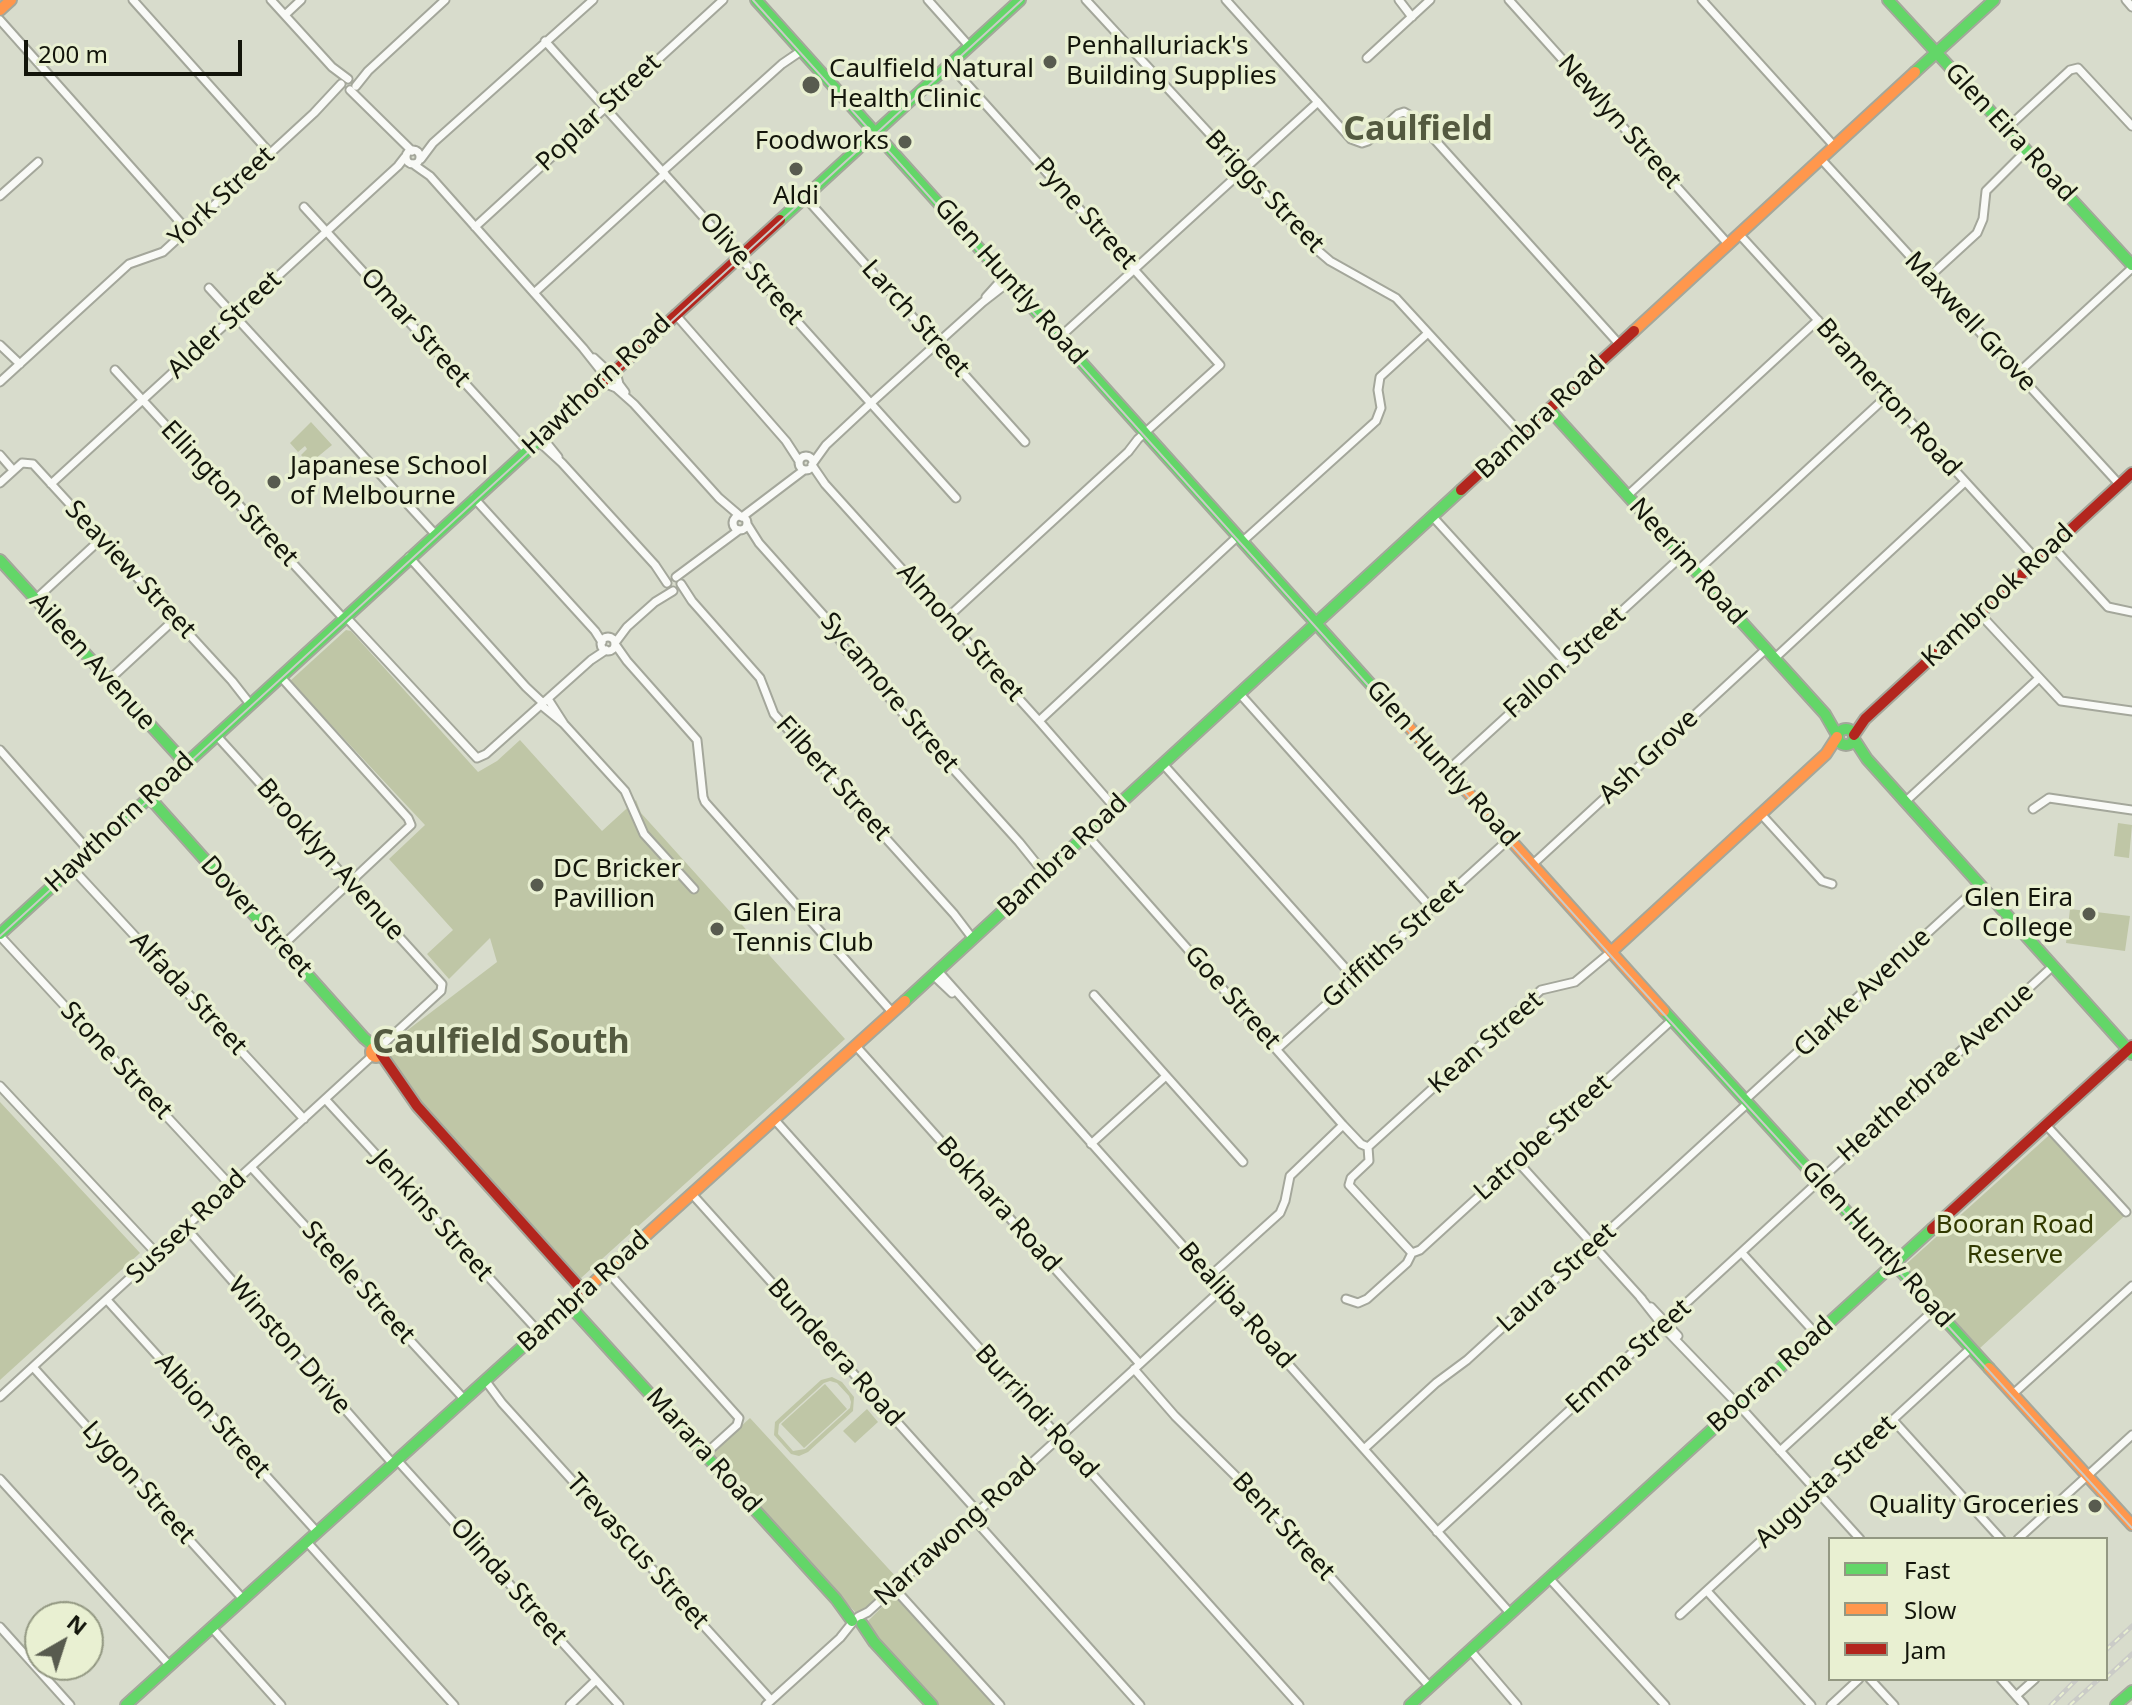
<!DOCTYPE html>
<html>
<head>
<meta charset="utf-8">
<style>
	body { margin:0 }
	#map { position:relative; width:2132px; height:1705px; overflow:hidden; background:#d8dccc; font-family:"Noto Sans",sans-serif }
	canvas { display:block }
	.legend { position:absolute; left:1828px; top:1537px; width:280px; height:144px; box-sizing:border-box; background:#e9f0d2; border:2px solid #939882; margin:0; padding:10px 14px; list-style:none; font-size:24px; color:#13150b }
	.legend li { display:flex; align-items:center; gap:16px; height:40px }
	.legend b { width:40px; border:2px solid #939882 }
	.north { position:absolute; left:24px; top:1601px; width:80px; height:80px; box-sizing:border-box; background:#e9f0d2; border:2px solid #939882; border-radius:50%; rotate:39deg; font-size:22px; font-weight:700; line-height:32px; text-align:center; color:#13150b }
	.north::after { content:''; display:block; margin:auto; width:28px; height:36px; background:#585b4f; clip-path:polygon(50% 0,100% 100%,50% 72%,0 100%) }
	.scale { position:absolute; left:24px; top:40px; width:218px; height:36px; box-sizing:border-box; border:4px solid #13150b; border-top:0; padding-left:10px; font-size:24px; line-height:28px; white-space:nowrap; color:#13150b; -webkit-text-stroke:6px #e9f0d2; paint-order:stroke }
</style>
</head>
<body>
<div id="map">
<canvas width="2132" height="1705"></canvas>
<ul class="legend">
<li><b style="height:10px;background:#63d668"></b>Fast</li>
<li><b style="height:10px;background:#ff974d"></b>Slow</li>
<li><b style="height:10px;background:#b3261e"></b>Jam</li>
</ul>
<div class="north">N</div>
<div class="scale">200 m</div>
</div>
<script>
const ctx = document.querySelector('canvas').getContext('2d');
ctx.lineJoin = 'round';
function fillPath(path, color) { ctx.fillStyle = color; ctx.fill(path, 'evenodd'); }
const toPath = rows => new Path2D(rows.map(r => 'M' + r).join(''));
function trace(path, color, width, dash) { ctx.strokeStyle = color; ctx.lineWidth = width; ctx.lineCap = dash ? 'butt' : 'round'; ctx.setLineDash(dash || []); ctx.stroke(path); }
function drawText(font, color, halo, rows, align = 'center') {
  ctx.font = font + ' "Noto Sans",sans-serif'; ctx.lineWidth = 7; ctx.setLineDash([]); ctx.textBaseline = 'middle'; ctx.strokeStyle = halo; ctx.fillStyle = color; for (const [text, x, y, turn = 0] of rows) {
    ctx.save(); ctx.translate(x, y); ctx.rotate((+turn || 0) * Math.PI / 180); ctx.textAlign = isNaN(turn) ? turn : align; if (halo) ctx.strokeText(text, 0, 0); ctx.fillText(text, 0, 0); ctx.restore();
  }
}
fillPath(toPath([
	[311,422,332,445,309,464,301,455,307,449,305,446,298,452,290,443],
	[346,630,351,631,478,772,497,761,520,740,602,831,636,800,641,813,845,1039,581,1278,421,1103,385,1053,388,1045,497,962,490,938,449,979,427,954,453,930,389,859,425,825,290,681],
	[2118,823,2132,825,2129,858,2114,856],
	[2070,909,2130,916,2125,951,2066,943],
	[0,1102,140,1253,0,1380],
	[2056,1129,2131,1210,1980,1348,1904,1266],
	[832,1377,842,1382,854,1397,853,1411,808,1452,799,1456,791,1454,774,1435,775,1422,821,1380],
	[830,1381,837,1383,849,1396,851,1402,850,1408,805,1449,793,1451,778,1434,779,1424,824,1383],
	[825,1384,847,1409,804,1448,781,1424],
	[867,1409,878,1422,855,1443,843,1431],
	[750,1418,898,1579,862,1612,856,1613,714,1458,715,1450],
	[893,1596,897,1597,994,1705,937,1705,871,1632,866,1623]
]), '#bfc6a6');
const street = toPath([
	[133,0,270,153],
	[271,0,332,67,348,79],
	[928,0,969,46],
	[1086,0,1316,249,1330,261,1396,298,1522,435],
	[1226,0,1351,139,1362,143,1368,141,1398,114,1404,112,1416,119,1620,345],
	[1399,0,1412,17],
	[1509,0,1729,245],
	[1702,0,1835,147],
	[2126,0,2132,7],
	[285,15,301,0],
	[0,20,187,230],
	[545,41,956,498],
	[1367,58,1430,0],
	[949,64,1220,365,1138,439,1128,452],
	[356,86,368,71,445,0],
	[350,90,412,151],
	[2006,129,2070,70,2078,68,2132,126],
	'406 157a7 7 0 1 1 14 0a7 7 0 1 1-14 0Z',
	[421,159,433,143,593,0],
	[1821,159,2119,484],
	[413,164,430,176,583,348,606,377],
	[663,171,782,64,801,51],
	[0,196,38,162],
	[804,196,1025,442],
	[304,207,526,450],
	[475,227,723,0],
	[1740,235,2037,560],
	[1929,277,1977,233,1983,219,1986,191,2026,151],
	[209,288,435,534],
	[534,293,665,174],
	[986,297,1005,276],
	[675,314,786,441,799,461],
	[1060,337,1318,102],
	[0,345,20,364],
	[594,358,610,373],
	[615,368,619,384,625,392],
	[115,370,343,618],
	[2018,373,2132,268],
	[0,382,129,264,163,252,314,113,341,84],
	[601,382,616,388,634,404,719,498,740,516],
	[541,436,558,457],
	[537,440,562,463,655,565,667,583],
	[0,455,13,470],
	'799 463a7 7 0 1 1 14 0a7 7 0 1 1-14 0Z',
	[813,463,826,445,871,403,983,302,1010,281],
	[812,465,825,484,1039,721,1115,808],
	[0,483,22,463,33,464,232,681,250,704],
	[51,484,398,166,405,157],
	[1627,496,1818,320],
	[474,498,595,631,602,642],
	'733 523a7 7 0 1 1 14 0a7 7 0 1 1-14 0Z',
	[742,517,804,470],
	[1433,517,1565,662],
	[747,524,759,543,826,618,846,650,1019,842,1044,873],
	[1243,541,1376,421,1381,408,1378,390,1380,377,1428,333],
	[2052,546,2108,607,2132,612],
	[409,557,526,687,543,703],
	[1696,572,1886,397],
	[676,577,739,530],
	[681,584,692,601,760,678,774,714,954,914,973,939],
	[36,599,101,539],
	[1979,613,2061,701,2132,711],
	[345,616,477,758,486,754,591,660,606,650],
	[947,618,1129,451],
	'601 644a7 7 0 1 1 14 0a7 7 0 1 1-14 0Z',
	[615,643,627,627,655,602,673,591],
	[615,644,627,661,697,740,703,797,705,802,892,1012],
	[1775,658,1965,482],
	[280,676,408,818,411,825,282,946],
	[109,680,175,619],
	[1240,694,1432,909],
	[548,699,564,724,625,791,644,834,694,889],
	[541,705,563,723],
	[1039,721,1238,536],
	[216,735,442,984,441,991,379,1048],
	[0,750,89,851],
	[1163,764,1355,979],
	[1448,770,1682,556],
	[1905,802,2039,678],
	[2033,809,2049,798,2132,810],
	[1761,814,1822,881,1832,884],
	[1086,834,1343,1125,1361,1144,1368,1147],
	[1532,865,1766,649],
	[72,868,304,1119],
	[0,936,231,1186],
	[938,971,1510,1613],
	[933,975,952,993],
	[1094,995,1243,1162],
	[855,1045,1140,1364],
	[1277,1049,1509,839],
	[0,1086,157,1254],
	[326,1100,539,1332],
	[1745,1100,1980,885],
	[774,1119,1299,1705],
	[2046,1125,2126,1212],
	[1091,1144,1166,1076],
	[1368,1147,1541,990,1575,982,1611,952],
	[1368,1147,1369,1161,1351,1178,1349,1185,1412,1253],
	[1517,1161,1642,1299],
	[251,1167,464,1399],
	[692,1194,978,1512],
	[186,1228,393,1464],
	[1412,1253,1420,1250,1672,1020],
	[1742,1253,1816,1334],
	[607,1271,739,1418,737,1425,705,1454],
	[1209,1277,1280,1213,1285,1201,1290,1176,1343,1125],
	[1640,1297,1667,1331,1745,1412,1860,1539],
	[1346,1299,1358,1303,1367,1299,1407,1263,1412,1253],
	[107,1300,317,1532],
	[1651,1307,1678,1336],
	[33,1367,243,1599],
	[1134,1369,1175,1416,1271,1511,1430,1687],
	[485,1380,502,1403,771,1700],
	[2013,1394,2132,1286],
	[0,1397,372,1056],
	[1893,1420,2001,1539],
	[1364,1449,1436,1383,1467,1360,1748,1103],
	[1780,1451,1935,1309],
	[397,1460,619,1705],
	[0,1479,170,1666],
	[972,1517,1140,1705],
	[1437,1532,2053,966],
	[2018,1539,2132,1435],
	[307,1542,454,1705],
	[1549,1578,1665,1705],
	[894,1588,1000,1705],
	[1707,1591,1811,1705],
	[1680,1615,1971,1348],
	[858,1617,868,1612,1221,1290],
	[0,1627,70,1705],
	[212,1628,281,1705],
	[1470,1650,1517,1705],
	[1870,1679,1894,1705],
	[2001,1679,2024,1705],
	[2016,1696,2035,1679],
	[570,1705,596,1680],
	[766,1705,840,1638,852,1623],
	[1831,1705,1859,1679]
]);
const fast = toPath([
	[756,0,1392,708],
	[1888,0,2132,265],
	[1915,72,1994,0],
	[780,220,1020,0],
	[1550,410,1825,714,1837,735],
	[0,560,185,763],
	'1838 737a8 8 0 1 1 16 0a8 8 0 1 1-16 0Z',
	[1854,739,1867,759,2132,1054],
	[149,797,364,1038,375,1047],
	[0,934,546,434],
	[905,1001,1461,490],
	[1664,1011,1989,1368],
	[569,1305,836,1599,852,1621],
	[862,1624,874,1642,932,1705],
	[126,1705,550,1322],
	[1410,1705,1932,1229],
	[2116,1705,2132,1691]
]);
const slow = toPath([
	[0,10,11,0],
	[1634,331,1915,72],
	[1392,708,1664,1011],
	[1611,952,1826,754,1837,737],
	'371 1052a5 5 0 1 1 10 0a5 5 0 1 1-10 0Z',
	[550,1322,905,1001],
	[1989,1368,2132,1525]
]);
const jam = toPath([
	[546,434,780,220],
	[1461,490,1634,331],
	[1854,735,1865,719,2132,473],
	[381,1054,417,1106,584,1292],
	[1932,1229,2132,1046]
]);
trace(street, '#a4a79b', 11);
trace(fast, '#a4a79b', 14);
trace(slow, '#a4a79b', 14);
trace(jam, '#a4a79b', 14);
trace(street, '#f9faf7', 7);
trace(fast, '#63d668', 10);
trace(slow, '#ff974d', 10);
trace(jam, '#b3261e', 10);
trace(toPath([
	[753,0,1620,966,2132,1528],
	[0,936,1022,0]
]), '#cacbc7', 2);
const rail = toPath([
	[2106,1650,2132,1626],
	[2106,1678,2132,1654],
	[2051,1705,2077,1679],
	[2070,1705,2099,1679]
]);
trace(rail, '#cacbc7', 5);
trace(rail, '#e9f0d2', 2, [6]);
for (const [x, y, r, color] of [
	[1050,62,8,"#585b4f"],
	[811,85,10,"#585b4f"],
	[905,142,8,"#585b4f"],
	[796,169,8,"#585b4f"],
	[274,482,8,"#585b4f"],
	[537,885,8,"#585b4f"],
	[2089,914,8,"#585b4f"],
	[717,929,8,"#585b4f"],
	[2095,1506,8,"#585b4f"]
]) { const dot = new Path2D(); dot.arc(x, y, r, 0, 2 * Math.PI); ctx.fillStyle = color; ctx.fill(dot); trace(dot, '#e9f0d2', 3); }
drawText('26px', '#13150b', '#e9f0d2', [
	["Penhalluriack's",1066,47],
	["Building Supplies",1066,77],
	["Caulfield Natural",829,70],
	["Health Clinic",829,100],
	["Foodworks",889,142,"right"],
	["Aldi",796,197,"center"],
	["Japanese School",290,467],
	["of Melbourne",290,497],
	["DC Bricker",553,870],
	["Pavillion",553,900],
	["Glen Eira",2073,899,"right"],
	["College",2073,929,"right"],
	["Glen Eira",733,914],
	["Tennis Club",733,944],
	["Quality Groceries",2079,1506,"right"]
], 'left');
drawText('26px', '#13150b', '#e9f0d2', [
	["Poplar Street",599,113,-43],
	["Newlyn Street",1619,122,48],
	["Glen Eira Road",2010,133,47],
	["Briggs Street",1264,192,46],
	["York Street",222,197,-43],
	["Pyne Street",1085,214,48],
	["Olive Street",751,269,48],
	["Glen Huntly Road",1010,282,48],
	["Larch Street",915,319,48],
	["Maxwell Grove",1970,322,47],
	["Alder Street",225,325,-43],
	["Omar Street",415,328,48],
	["Hawthorn Road",597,385,-43],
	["Bramerton Road",1888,398,48],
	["Bambra Road",1541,418,-43],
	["Ellington Street",229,494,47],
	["Neerim Road",1687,562,48],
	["Seaview Street",130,570,47],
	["Kambrook Road",1998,596,-43],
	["Almond Street",960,633,48],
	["Aileen Avenue",92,662,48],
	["Fallon Street",1565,663,-42],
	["Sycamore Street",889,693,50],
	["Ash Grove",1649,757,-43],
	["Glen Huntly Road",1442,764,48],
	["Filbert Street",833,779,48],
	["Hawthorn Road",120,823,-43],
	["Bambra Road",1063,856,-43],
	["Brooklyn Avenue",330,860,48],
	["Dover Street",256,917,48],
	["Griffiths Street",1393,944,-42],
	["Clarke Avenue",1863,993,-43],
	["Alfada Street",188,994,47],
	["Goe Street",1232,998,48],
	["Kean Street",1486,1043,-41],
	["Stone Street",116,1061,47],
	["Heatherbrae Avenue",1936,1073,-42],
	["Latrobe Street",1543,1138,-42],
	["Bokhara Road",998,1205,48],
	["Jenkins Street",432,1216,48],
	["Sussex Road",187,1227,-43],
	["Glen Huntly Road",1877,1245,48],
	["Laura Street",1557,1278,-42],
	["Steele Street",358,1283,48],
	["Bambra Road",584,1292,-42],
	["Bealiba Road",1236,1306,48],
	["Winston Drive",289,1346,49],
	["Bundeera Road",835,1353,48],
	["Emma Street",1629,1357,-42],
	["Booran Road",1771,1375,-42],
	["Burrindi Road",1036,1412,48],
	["Albion Street",212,1416,48],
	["Marara Road",703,1451,48],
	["Augusta Street",1826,1482,-43],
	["Lygon Street",138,1483,48],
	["Bent Street",1283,1527,47],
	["Narrawong Road",956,1532,-42],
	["Trevascus Street",637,1552,48],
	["Olinda Street",508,1582,48]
]);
drawText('26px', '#313900', '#e9f0d2', [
	["Booran Road",2015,1226],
	["Reserve",2015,1256]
]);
drawText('bold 34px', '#545a40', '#e9f0d2', [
	["Caulfield",1418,130],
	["Caulfield South",501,1043]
]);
</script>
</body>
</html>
